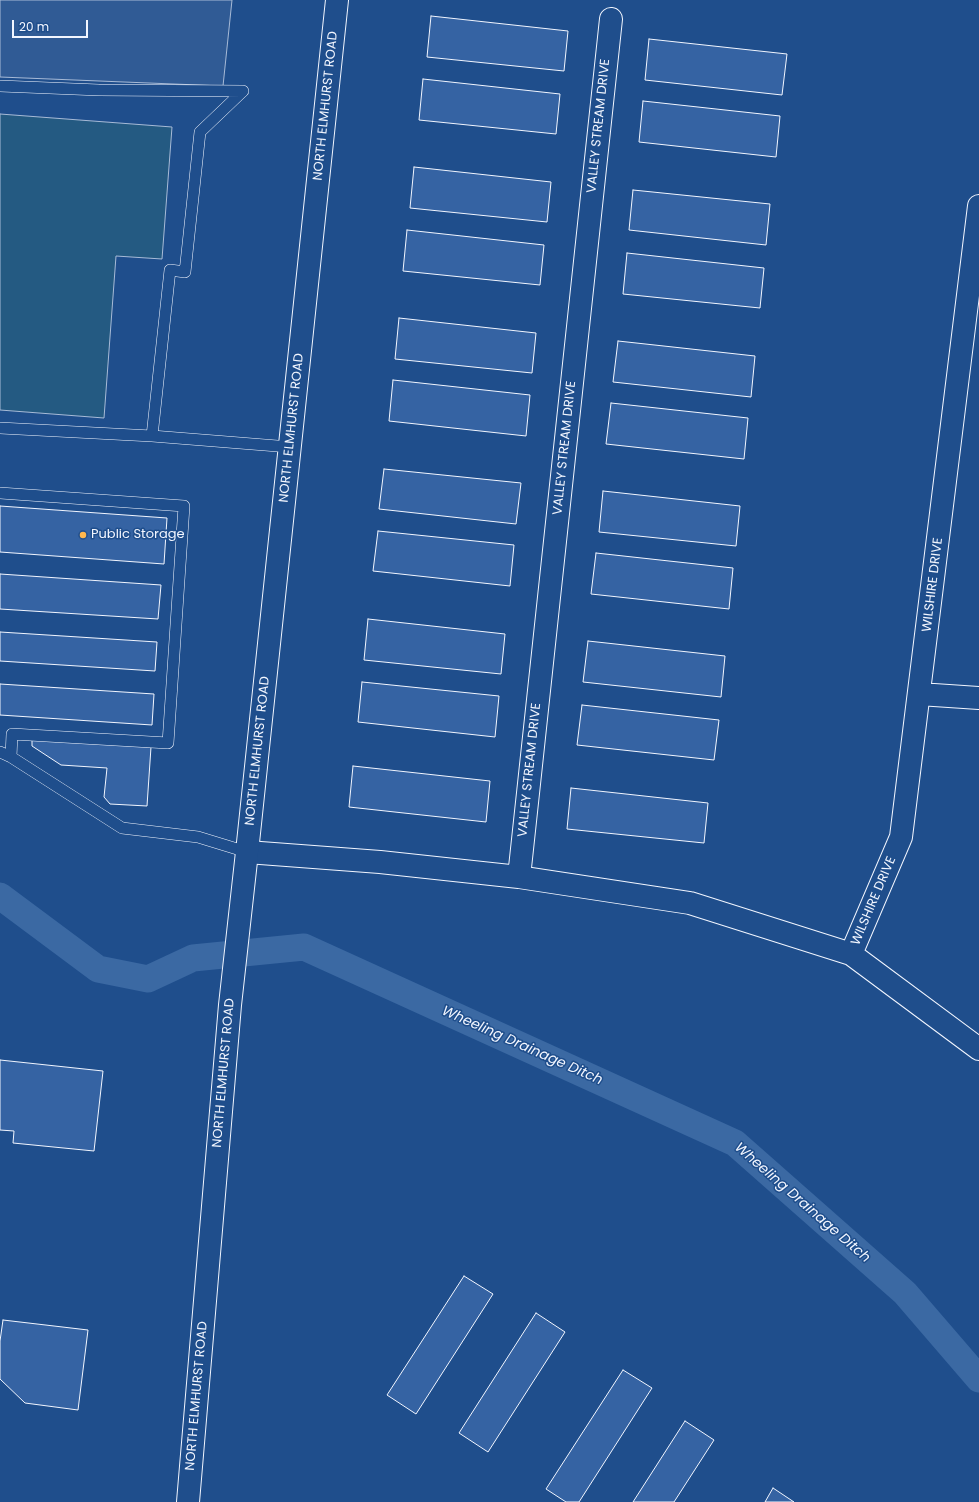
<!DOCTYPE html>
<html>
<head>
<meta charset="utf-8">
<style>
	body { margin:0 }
	#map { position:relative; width:979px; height:1502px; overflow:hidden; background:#1f4e8c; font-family:Poppins,sans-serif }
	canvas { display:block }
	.scale { position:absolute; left:12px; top:20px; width:76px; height:18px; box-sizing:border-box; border:2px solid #f2f6ff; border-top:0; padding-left:5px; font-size:12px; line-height:14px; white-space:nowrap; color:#f2f6ff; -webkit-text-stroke:3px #1f4e8c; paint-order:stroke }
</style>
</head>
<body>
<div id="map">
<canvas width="979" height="1502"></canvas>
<div class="scale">20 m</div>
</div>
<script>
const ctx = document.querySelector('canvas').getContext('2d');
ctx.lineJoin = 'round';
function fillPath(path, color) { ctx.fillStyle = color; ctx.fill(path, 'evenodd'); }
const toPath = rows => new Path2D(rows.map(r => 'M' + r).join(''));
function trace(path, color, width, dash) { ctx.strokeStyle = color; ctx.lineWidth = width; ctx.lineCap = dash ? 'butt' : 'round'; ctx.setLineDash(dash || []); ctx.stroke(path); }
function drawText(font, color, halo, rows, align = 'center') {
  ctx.font = font + ' Poppins,sans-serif'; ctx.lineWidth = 3; ctx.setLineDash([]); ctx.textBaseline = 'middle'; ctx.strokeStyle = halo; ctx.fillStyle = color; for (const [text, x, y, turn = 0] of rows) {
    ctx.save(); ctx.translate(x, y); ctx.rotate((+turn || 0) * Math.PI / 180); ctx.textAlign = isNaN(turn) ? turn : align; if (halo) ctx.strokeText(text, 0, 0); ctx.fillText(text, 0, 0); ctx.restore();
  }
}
const green = toPath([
	[0,114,172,127,162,259,116,256,104,418,0,410,0,114]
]);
fillPath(green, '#245a82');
trace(green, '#a8bbd7', 1);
const parking = toPath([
	[0,0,232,0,223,86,0,77,0,0]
]);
fillPath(parking, '#305b95');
trace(parking, '#a8bbd7', 1);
trace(toPath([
	[0,896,98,969,148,979,193,958,304,947,735,1143,905,1293,979,1379]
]), '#3b69a3', 27);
const building = toPath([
	[431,16,568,31,564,71,427,57,431,16],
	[649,39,787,54,782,95,645,80,649,39],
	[423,79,560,94,556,134,419,120,423,79],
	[643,101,780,116,776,157,639,142,643,101],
	[414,167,551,182,547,222,410,208,414,167],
	[633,190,770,204,766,245,629,230,633,190],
	[407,230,544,245,540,285,403,271,407,230],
	[627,253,764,268,760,308,623,294,627,253],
	[399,318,536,333,532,373,395,359,399,318],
	[618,341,755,356,751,397,613,382,618,341],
	[393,380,530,395,526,436,389,421,393,380],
	[611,403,748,418,744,459,606,444,611,403],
	[384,469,521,483,516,524,379,509,384,469],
	[603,491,740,506,736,546,599,532,603,491],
	[0,506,167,518,164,564,0,552,0,506],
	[378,531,514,545,510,586,373,571,378,531],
	[596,553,733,568,729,609,591,594,596,553],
	[0,574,161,585,158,619,0,609,0,574],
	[368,619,505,634,501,674,364,660,368,619],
	[0,632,157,642,155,671,0,661,0,632],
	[588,641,725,656,721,697,583,682,588,641],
	[362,682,499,696,495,737,358,722,362,682],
	[0,684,154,694,152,725,0,715,0,684],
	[582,705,719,720,714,760,577,745,582,705],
	[32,740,151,747,147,806,110,804,104,797,107,768,61,765,32,746,32,740],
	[353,766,490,781,486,822,349,807,353,766],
	[571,788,708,803,704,843,567,829,571,788],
	[0,1060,103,1071,94,1151,13,1143,14,1131,0,1130,0,1060],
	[464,1276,493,1294,416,1414,387,1395,464,1276],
	[536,1313,565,1332,488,1452,459,1433,536,1313],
	[3,1320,88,1330,78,1410,25,1403,0,1379,0,1341,3,1320],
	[623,1370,652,1388,579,1502,566,1502,546,1489,623,1370],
	[685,1421,714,1440,674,1502,633,1502,685,1421],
	[773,1488,794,1502,765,1502,773,1488]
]);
fillPath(building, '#3563a3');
trace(building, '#f2f6ff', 1);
const lane = toPath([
	[0,86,99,90,243,91],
	[0,428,152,436,290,447],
	[152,436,170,270,185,272,200,132,243,91],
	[0,493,184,506,168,743,12,734,11,757],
	[0,752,11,757,122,828,198,837,247,852]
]);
const street = toPath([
	[919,694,979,698],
	[247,852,380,862,519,877,690,903,851,954,979,1049],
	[519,877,611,19],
	[851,954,901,837,979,206]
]);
const primary = toPath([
	[188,1502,230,1005,247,852,337,0]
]);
trace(lane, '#f2f6ff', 12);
trace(street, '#f2f6ff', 24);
trace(primary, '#f2f6ff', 24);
trace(lane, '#1f4e8c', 11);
trace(street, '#1f4e8c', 22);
trace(primary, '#1f4e8c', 22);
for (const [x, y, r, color] of [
	[83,535,4,"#ffb74d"]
]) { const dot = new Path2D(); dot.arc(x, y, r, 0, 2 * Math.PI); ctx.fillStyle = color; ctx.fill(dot); trace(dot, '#1f4e8c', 1.5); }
drawText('13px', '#f2f6ff', '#1f4e8c', [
	["NORTH ELMHURST ROAD",326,106,-84],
	["VALLEY STREAM DRIVE",599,126,-84],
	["NORTH ELMHURST ROAD",292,428,-84],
	["VALLEY STREAM DRIVE",565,448,-84],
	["WILSHIRE DRIVE",933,585,-83],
	["NORTH ELMHURST ROAD",258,751,-84],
	["VALLEY STREAM DRIVE",530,770,-84],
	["WILSHIRE DRIVE",874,901,-67],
	["NORTH ELMHURST ROAD",224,1073,-85],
	["NORTH ELMHURST ROAD",197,1396,-85]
]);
drawText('13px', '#f2f6ff', '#1f4e8c', [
	["Public Storage",91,535]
], 'left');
drawText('italic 14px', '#f2f6ff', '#1f4e8c', [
	["Wheeling Drainage Ditch",522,1046,24],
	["Wheeling Drainage Ditch",802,1203,41]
]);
</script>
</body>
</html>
